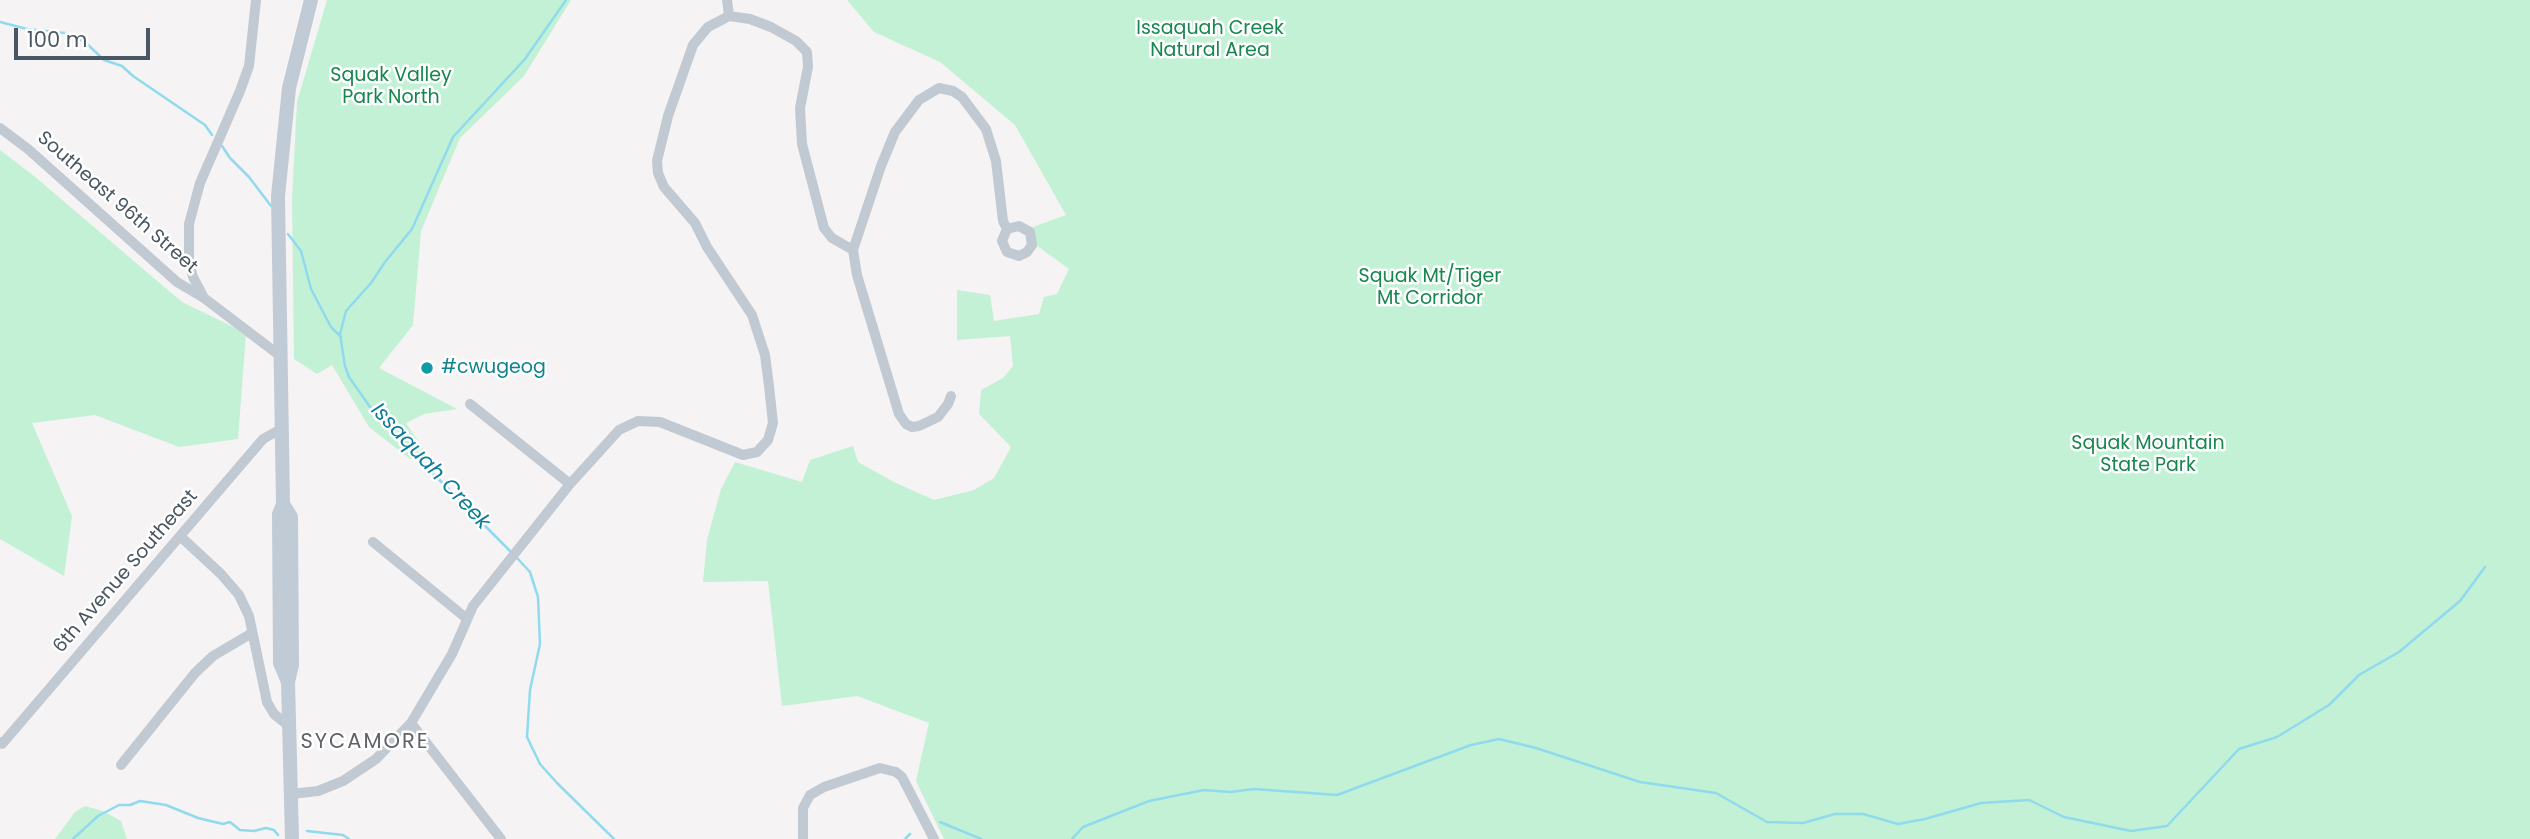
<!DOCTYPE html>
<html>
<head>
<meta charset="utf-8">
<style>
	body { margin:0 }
	#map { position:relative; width:2530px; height:839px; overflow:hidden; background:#f5f3f3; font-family:Poppins,sans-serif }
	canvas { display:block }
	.scale { position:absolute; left:14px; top:28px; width:136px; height:32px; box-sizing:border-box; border:4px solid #4a5661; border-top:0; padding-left:9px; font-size:21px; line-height:24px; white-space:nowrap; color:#4a5661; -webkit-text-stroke:5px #fff; paint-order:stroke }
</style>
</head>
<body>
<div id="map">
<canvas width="2530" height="839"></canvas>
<div class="scale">100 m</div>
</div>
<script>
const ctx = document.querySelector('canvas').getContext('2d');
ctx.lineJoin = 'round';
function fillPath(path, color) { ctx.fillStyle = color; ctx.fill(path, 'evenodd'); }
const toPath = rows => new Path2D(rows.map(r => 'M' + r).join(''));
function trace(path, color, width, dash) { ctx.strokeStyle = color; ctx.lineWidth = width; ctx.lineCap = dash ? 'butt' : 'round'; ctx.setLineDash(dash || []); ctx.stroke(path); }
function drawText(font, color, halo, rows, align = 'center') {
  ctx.font = font + ' Poppins,sans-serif'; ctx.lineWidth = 5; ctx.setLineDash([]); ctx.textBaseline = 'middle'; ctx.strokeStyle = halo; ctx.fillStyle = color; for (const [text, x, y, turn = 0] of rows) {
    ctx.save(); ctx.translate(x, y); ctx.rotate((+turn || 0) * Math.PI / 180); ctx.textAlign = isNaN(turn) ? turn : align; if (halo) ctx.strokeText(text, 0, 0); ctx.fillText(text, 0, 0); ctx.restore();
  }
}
fillPath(toPath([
	[327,0,571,0,524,76,460,138,421,231,413,325,379,368,457,409,424,414,406,423,426,453,410,459,369,427,332,365,317,374,294,359,292,199,297,102],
	[847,0,2530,0,2530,839,944,839,916,781,929,723,857,696,782,706,768,581,703,582,707,540,721,489,735,462,802,482,810,460,853,446,858,462,894,482,934,500,974,490,994,478,1011,447,979,414,981,390,1003,378,1013,366,1010,336,957,340,957,290,990,295,994,321,1039,314,1044,297,1057,294,1069,269,1036,245,1033,227,1066,215,1015,125,940,62,874,32],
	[0,150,34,176,182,302,246,333,238,439,179,447,95,415,32,423,72,516,64,576,0,539],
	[85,806,103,811,121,821,127,839,55,839,75,812]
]), '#c3f1d5');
trace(toPath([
	[0,22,27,29,65,33,85,42,104,60,122,66,133,76,205,125,212,135],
	[222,146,230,158,249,177,271,206],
	[288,234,301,251,311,289,331,327,341,337],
	[512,553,377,417,349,377,345,366,340,334,346,311,371,283,385,262,412,229,453,137,525,59,566,0],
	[517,558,530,572,538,597,540,644,530,690,527,737,540,764,557,783,614,839],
	[940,822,981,839],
	[307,831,343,835,349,839],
	[73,839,98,816,119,805,130,805,140,801,166,805,198,818,223,824,230,822,240,830,254,831,266,828,274,830,278,835],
	[905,839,910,834],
	[1072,839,1083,827,1149,801,1204,790,1230,792,1254,789,1337,795,1471,745,1499,739,1536,748,1640,782,1716,793,1767,822,1803,823,1835,814,1863,814,1898,824,1925,819,1981,803,2029,800,2064,817,2131,831,2167,826,2239,749,2277,737,2329,705,2359,675,2399,652,2460,601,2485,567]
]), '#90daee', 2.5);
trace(toPath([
	[727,0,729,16],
	[729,16,750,19,771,27,796,41,807,52,808,67,800,108,802,144,824,228,832,238,853,250,857,275,899,414,906,424,912,427,919,426,938,417,948,404,951,396],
	[0,128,28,149,177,282,204,298,279,355],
	[853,250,881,166,895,132,919,100,939,88,953,91,962,97,986,129,996,161,1003,221,1007,229,1019,226,1030,232,1032,245,1027,252,1019,256,1007,252,1002,241,1007,229],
	[203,296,193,277,189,263,189,224,200,183,240,91,249,66,256,0],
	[470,404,570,484],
	[180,536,221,574,239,595,249,616,267,702,274,714,289,726],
	[373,542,466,618],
	[411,723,501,839],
	[0,742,2,744,263,439,281,429],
	[121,765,195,673,213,656,252,633],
	[291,794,318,791,343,781,376,759,411,723,452,654,473,606,570,484,619,430,638,421,660,422,743,455,757,452,768,440,773,423,769,386,765,355,752,315,707,247,695,223,664,187,658,173,657,161,668,116,693,45,708,27,729,16],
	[803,839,803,808,810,795,824,787,880,768,896,772,902,777,934,839]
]), '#c1cad2', 10);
trace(toPath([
	[283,504,291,517,292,665,288,682,292,839],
	[288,682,280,663,279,514,283,504,278,196,289,88,311,0]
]), '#c1cbd6', 14);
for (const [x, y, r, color] of [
	[427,368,7,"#0f9aa8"]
]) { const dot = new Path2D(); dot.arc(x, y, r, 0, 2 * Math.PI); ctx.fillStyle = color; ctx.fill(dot); trace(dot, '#fff', 2.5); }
drawText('19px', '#17864f', '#fff', [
	["Issaquah Creek",1210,29],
	["Natural Area",1210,51],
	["Squak Valley",391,76],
	["Park North",391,98],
	["Squak Mt/Tiger",1430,277],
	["Mt Corridor",1430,299],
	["Squak Mountain",2148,444],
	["State Park",2148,466]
]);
drawText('19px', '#4a5661', '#fff', [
	["Southeast 96th Street",117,203,41],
	["6th Avenue Southeast",126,572,-49]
]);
drawText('19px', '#0d838f', '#fff', [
	["#cwugeog",441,368]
], 'left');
drawText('italic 21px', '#0c7c9b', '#fff', [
	["Issaquah Creek",430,467,47]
]);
ctx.letterSpacing = '2px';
drawText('21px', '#5f6368', '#fff', [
	["SYCAMORE",365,743]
]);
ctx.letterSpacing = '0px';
</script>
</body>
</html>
